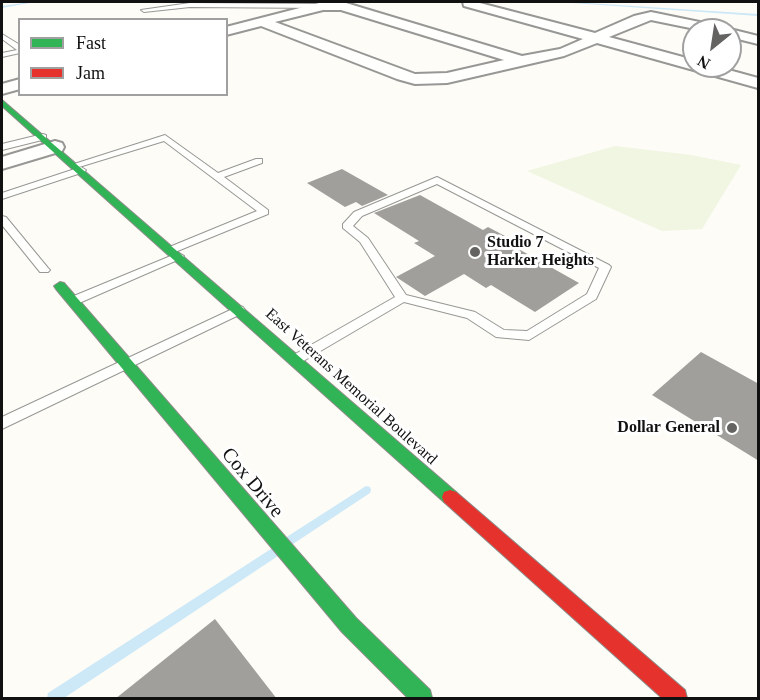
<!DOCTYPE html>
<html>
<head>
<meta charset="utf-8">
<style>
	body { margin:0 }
	#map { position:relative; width:760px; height:700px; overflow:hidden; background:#fdfcf7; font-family:Georgia,serif }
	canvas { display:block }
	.frame { position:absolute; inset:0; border:3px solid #111; pointer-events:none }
	.legend { position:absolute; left:18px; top:18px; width:210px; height:78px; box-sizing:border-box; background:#fff; border:2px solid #a0a0a0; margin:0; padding:8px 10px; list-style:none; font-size:18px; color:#111 }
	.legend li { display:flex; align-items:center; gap:12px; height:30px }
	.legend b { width:30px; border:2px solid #a0a0a0 }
	.north { position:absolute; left:682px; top:18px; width:60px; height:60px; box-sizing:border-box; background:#fff; border:2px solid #a0a0a0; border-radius:50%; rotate:210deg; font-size:16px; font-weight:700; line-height:24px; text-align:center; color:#111 }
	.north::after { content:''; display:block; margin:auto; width:21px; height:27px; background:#646362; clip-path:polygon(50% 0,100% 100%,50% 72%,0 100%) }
</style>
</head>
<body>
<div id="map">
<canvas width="760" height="700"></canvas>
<div class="frame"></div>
<ul class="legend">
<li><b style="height:8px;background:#30b455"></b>Fast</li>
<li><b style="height:8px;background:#e5322d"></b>Jam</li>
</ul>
<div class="north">N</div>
</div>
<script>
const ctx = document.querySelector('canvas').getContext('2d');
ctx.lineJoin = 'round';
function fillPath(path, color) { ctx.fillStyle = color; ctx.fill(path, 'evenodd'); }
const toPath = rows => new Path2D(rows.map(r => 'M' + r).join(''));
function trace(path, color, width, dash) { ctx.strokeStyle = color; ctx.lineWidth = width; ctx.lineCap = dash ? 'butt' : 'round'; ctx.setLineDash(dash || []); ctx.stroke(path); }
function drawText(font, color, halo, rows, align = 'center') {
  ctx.font = font + ' Georgia,serif'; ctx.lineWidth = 6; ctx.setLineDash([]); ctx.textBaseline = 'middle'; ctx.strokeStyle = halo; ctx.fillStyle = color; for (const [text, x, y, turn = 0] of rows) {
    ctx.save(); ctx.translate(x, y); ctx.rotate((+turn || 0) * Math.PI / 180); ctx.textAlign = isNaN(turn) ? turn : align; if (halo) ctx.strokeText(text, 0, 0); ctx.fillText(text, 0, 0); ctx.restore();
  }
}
fillPath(toPath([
	[615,146,691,155,741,165,702,229,662,231,527,171]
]), '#f0f6e1');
fillPath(toPath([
	[30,2,35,2,2,8,2,6,30,2],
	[571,2,758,14,758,16,572,3,571,2],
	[366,486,370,487,371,490,370,493,293,544,289,546,285,544,284,541,285,538,366,486],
	[274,547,278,548,280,552,278,556,64,698,47,698,48,693,274,547]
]), '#cde8f7');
fillPath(toPath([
	[342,169,388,195,362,206,356,202,345,207,307,183],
	[420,195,483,230,488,227,520,244,515,247,579,283,535,312,491,285,486,288,464,274,425,296,396,277,435,256,414,243,419,241,374,213],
	[701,352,759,384,759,461,652,395],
	[215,619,277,699,115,699]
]), '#a19f9c');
const lane = toPath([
	[190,3,323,4,326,6,323,8,190,7,144,12,141,10,190,3],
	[2,34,20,45,20,53,2,57,2,53,17,50,2,39,2,34],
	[43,134,46,135,46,139,2,150,2,144,43,134],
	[165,135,218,173,256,159,262,159,262,163,224,177,268,210,268,214,175,252,167,252,167,248,257,211,164,141,79,167,71,165,165,135],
	[81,167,86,170,84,172,2,199,2,193,81,167],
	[437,177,609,265,611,267,596,299,529,340,496,337,467,318,404,302,300,363,290,363,288,360,290,357,395,297,360,242,343,228,343,224,354,212,437,177],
	[437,184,599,268,587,294,527,331,504,330,475,312,406,295,368,238,353,226,362,216,437,184],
	[2,216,6,217,48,268,50,270,48,272,40,272,2,225,2,216],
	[178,253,184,256,182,258,77,304,69,304,67,301,69,298,178,253],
	[239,306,243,307,245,310,243,313,2,429,2,417,239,306]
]);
const street = toPath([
	[323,2,346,3,522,56,560,49,583,39,464,6,463,2,476,2,595,33,634,16,651,12,719,26,726,30,700,30,651,20,609,37,694,60,694,66,714,66,758,78,758,88,597,43,564,56,447,83,415,84,397,79,261,26,226,35,226,27,323,2],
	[323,10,341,10,504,60,447,73,415,74,275,22,323,10],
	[730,29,758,36,758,44,730,37,730,30,726,30,730,29],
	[20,79,20,89,2,94,2,84,20,79],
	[55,141,62,143,64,147,62,151,2,169,2,157,55,141]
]);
const fast = toPath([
	[2,100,456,492,458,497,456,502,450,504,444,502,2,106,2,100],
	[60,282,64,283,356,618,430,690,432,698,408,698,342,632,56,289,54,286,60,282]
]);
const jam = toPath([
	[450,490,456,492,685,690,687,698,662,698,444,502,442,497,444,492,450,490]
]);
trace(lane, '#979795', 2);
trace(street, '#979795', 4);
trace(fast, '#8e8d8b', 2);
trace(jam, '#8e8d8b', 2);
fillPath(lane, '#fffffe');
fillPath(street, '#fffffe');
fillPath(fast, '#30b455');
fillPath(jam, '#e5322d');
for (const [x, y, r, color] of [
	[475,252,6,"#646362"],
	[732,428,6,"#646362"]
]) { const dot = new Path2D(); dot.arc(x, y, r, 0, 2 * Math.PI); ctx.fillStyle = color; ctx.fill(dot); trace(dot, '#fff', 2); }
drawText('bold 16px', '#111', '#fff', [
	["Studio 7",487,243],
	["Harker Heights",487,261],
	["Dollar General",720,428,"right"]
], 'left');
drawText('16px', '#111', '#fff', [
	["East Veterans Memorial Boulevard",351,387,42]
]);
drawText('20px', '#111', '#fff', [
	["Cox Drive",252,483,50]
]);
</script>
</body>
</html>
